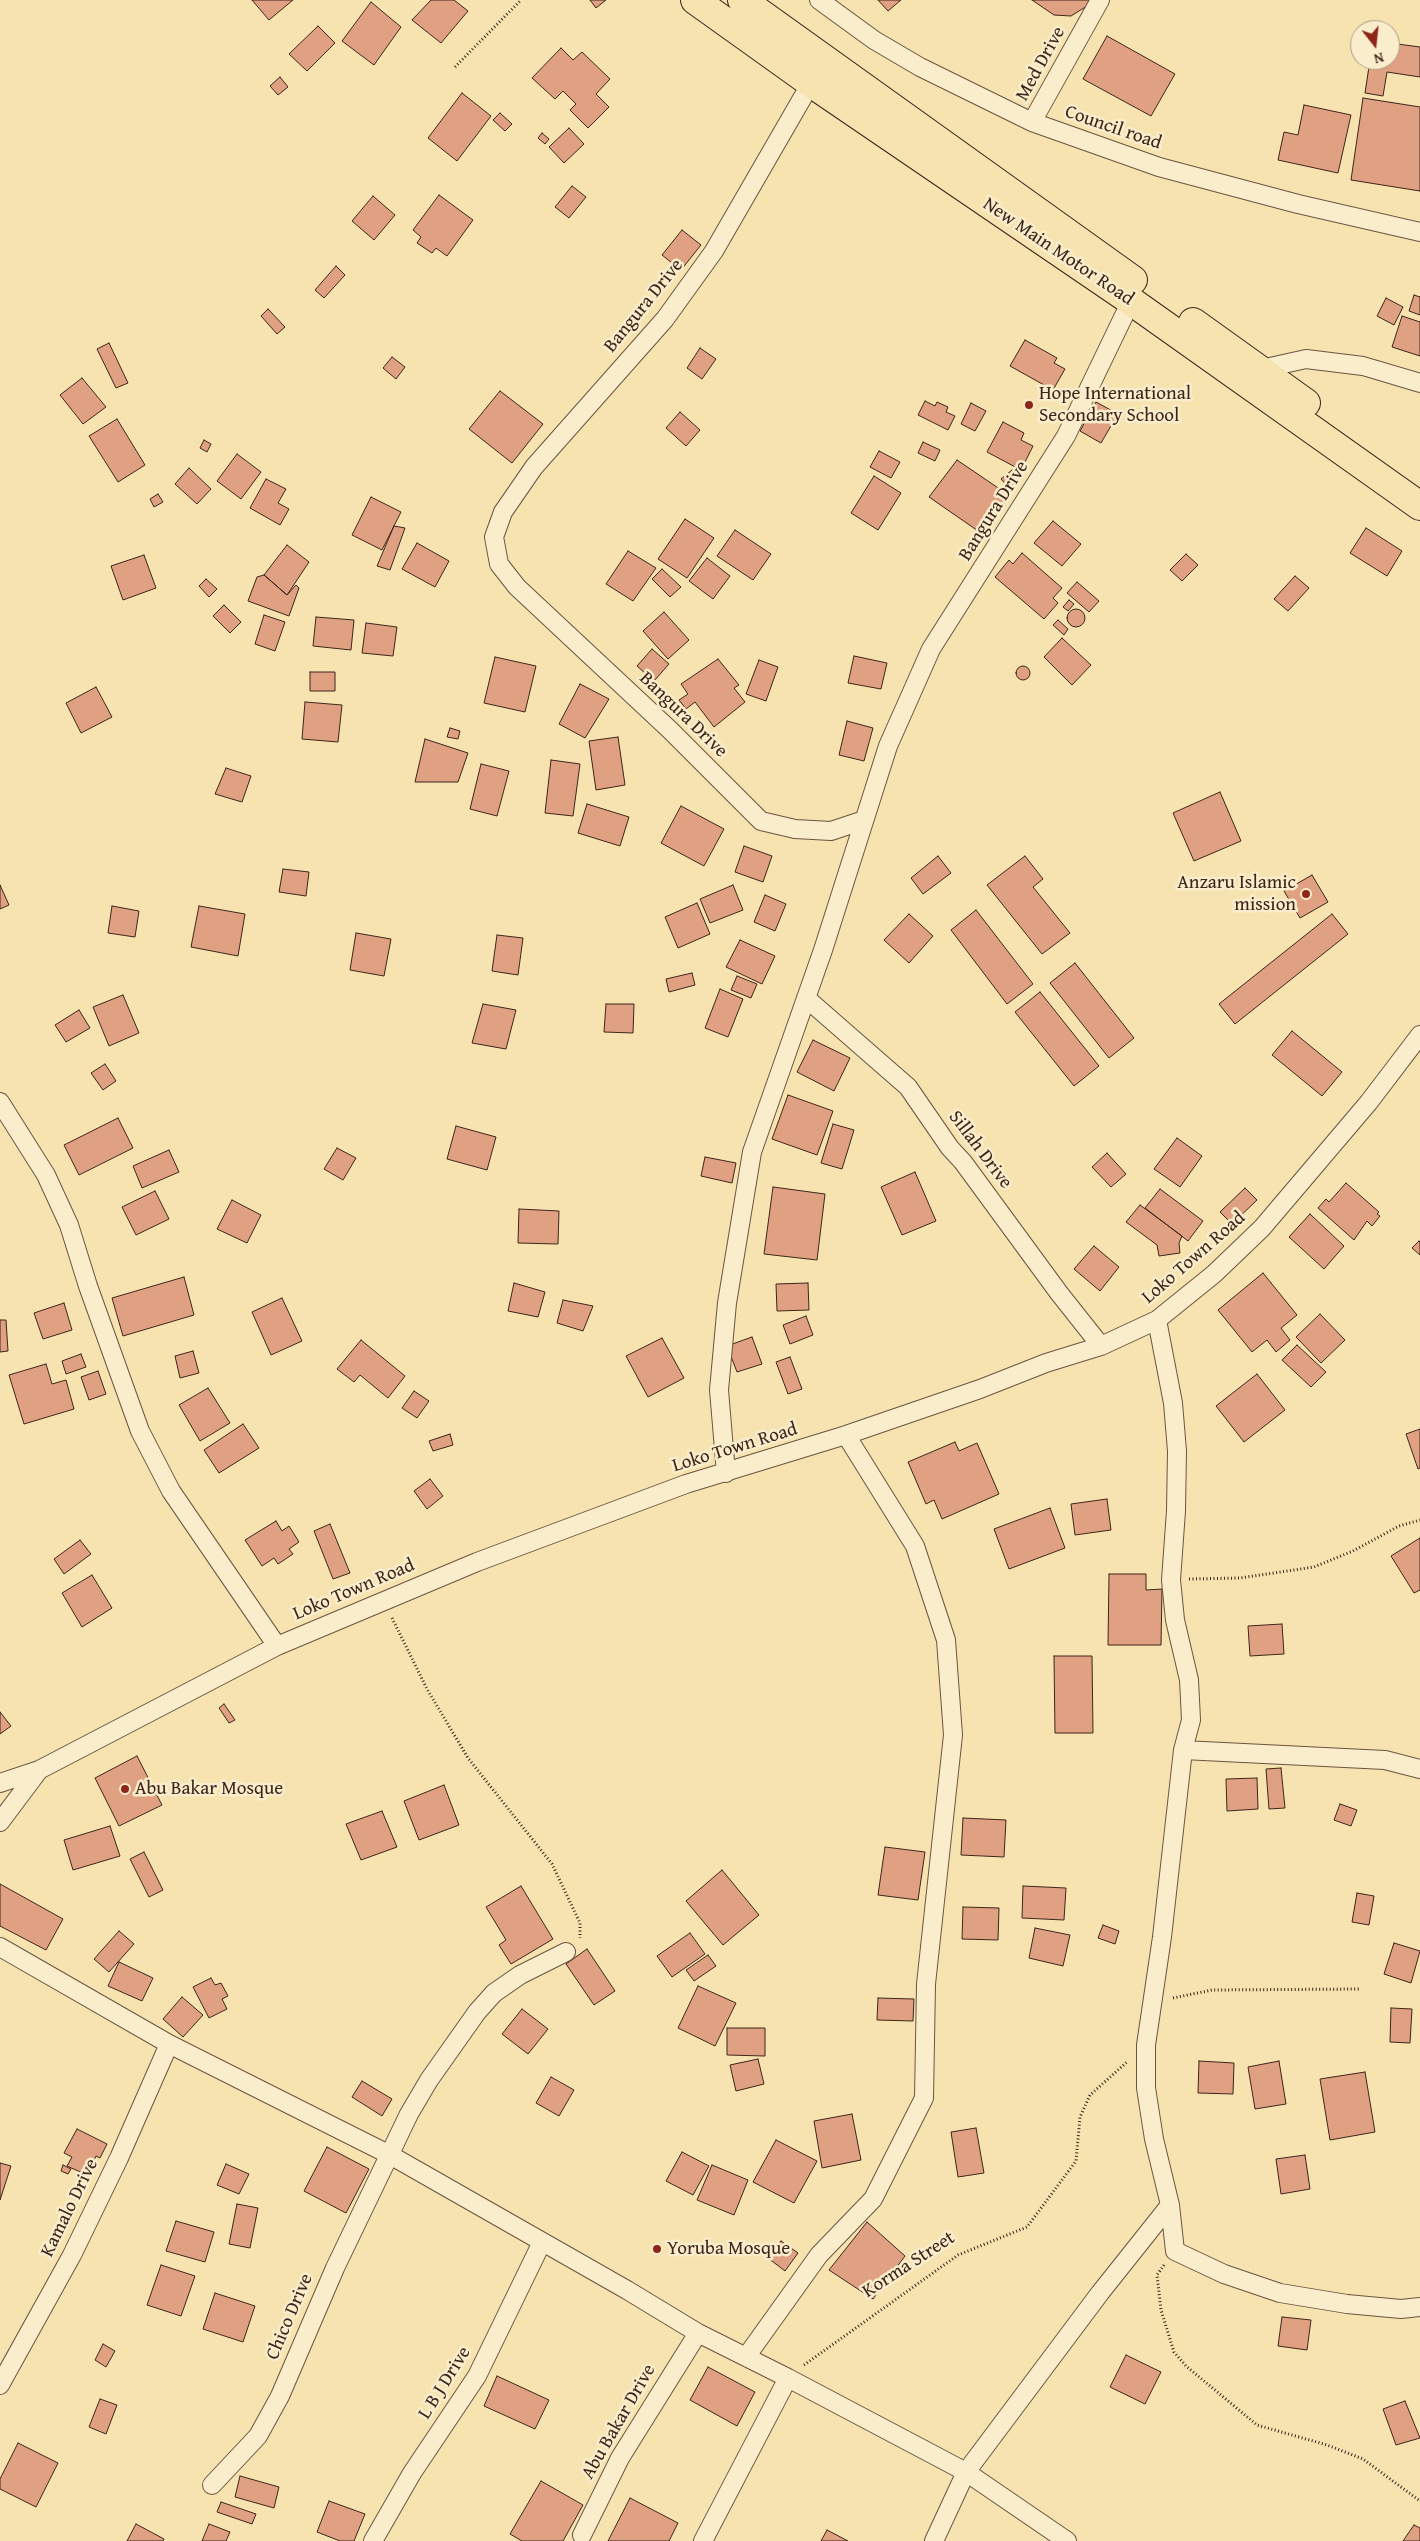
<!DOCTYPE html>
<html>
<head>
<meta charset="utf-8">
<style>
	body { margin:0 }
	#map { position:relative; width:1420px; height:2541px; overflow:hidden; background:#f6e3b0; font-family:"Gentium Book Plus",serif }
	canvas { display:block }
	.north { position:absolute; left:1350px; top:20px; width:50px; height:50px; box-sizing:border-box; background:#f9edcc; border:1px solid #ae9d85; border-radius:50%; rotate:164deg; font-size:14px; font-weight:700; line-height:20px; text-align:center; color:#3e251b }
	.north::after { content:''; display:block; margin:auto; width:18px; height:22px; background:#8f2418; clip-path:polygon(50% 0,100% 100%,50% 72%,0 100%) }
</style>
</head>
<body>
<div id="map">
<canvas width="1420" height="2541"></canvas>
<div class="north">N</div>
</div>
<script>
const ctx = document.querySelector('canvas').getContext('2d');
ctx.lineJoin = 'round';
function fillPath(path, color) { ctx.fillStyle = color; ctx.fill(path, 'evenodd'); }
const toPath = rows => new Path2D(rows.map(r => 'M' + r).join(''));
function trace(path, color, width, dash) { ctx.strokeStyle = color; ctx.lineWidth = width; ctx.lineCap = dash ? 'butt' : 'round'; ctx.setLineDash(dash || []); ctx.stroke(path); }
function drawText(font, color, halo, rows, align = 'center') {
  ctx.font = font + ' "Gentium Book Plus",serif'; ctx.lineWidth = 5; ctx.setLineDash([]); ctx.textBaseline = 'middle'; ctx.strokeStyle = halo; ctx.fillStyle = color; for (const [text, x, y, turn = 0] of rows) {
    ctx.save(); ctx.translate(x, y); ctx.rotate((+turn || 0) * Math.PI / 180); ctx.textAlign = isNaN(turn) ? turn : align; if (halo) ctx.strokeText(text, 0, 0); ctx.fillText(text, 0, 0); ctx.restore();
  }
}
const building = toPath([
	[252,0,293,0,269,20,252,0],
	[431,0,454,0,468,11,441,43,412,20,431,0],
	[590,0,606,0,596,8,590,0],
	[878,0,901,0,888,11,878,0],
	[1032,0,1089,0,1087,6,1071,16,1054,15,1032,0],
	[371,2,401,27,374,65,342,41,371,2],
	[318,26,335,43,307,71,289,54,318,26],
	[1107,36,1175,74,1151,116,1083,79,1107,36],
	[1390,43,1420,47,1420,77,1387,72,1383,96,1365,93,1370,60,1390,60,1390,43],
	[561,48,573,60,582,52,610,79,596,94,609,107,588,128,570,110,576,104,563,91,555,99,532,78,561,48],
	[280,77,288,87,278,95,270,86,280,77],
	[462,93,491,116,457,161,428,138,462,93],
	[1363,98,1420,107,1420,191,1351,180,1363,98],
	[1304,105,1351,115,1338,173,1278,160,1284,132,1298,135,1304,105],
	[500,113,512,124,505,131,493,120,500,113],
	[569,128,584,144,564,163,549,147,569,128],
	[542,133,549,139,545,144,538,138,542,133],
	[572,186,586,197,569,218,555,207,572,186],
	[439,195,473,220,447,256,436,248,432,253,417,243,421,237,413,230,439,195],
	[373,196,395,215,374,240,352,221,373,196],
	[682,230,701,245,681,270,662,255,682,230],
	[336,266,345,275,324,298,315,290,336,266],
	[1414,295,1420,297,1420,315,1409,311,1414,295],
	[1386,298,1403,307,1394,325,1377,316,1386,298],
	[268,309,285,327,277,334,261,316,268,309],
	[1402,316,1420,322,1420,356,1392,347,1402,316],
	[1025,340,1057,358,1054,363,1065,369,1053,390,1010,366,1025,340],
	[109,343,128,383,116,388,97,349,109,343],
	[700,348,716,359,702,379,687,368,700,348],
	[392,357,405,367,396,379,383,368,392,357],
	[82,378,106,407,83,424,60,395,82,378],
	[500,391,543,424,512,463,469,429,500,391],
	[925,401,935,406,937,402,948,407,946,412,955,416,948,430,918,415,925,401],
	[1096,402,1118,414,1101,443,1080,431,1096,402],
	[971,403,986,411,975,431,961,424,971,403],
	[680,412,700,430,686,446,666,428,680,412],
	[117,419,145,465,118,482,89,436,117,419],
	[1003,422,1024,433,1021,440,1033,446,1021,470,987,452,1003,422],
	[204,440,211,444,207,452,200,448,204,440],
	[923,442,940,450,935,461,918,453,923,442],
	[879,451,900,462,891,478,870,467,879,451],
	[237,454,261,472,241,499,217,481,237,454],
	[957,460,1010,496,981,533,929,497,957,460],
	[189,468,211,489,197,504,175,484,189,468],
	[1012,470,1020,479,1009,488,1001,479,1012,470],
	[874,476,901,493,878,530,851,513,874,476],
	[266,479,286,489,278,503,289,509,280,525,250,508,266,479],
	[158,494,163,502,154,507,150,499,158,494],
	[371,497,401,512,382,550,352,535,371,497],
	[685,519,714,538,687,578,658,559,685,519],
	[1053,521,1081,544,1062,566,1034,543,1053,521],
	[394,526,405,528,390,570,377,566,394,526],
	[1366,528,1402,551,1387,576,1350,553,1366,528],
	[735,530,771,554,753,580,717,556,735,530],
	[417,543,449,561,435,587,402,569,417,543],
	[287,545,309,562,287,595,264,575,287,545],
	[628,551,656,568,633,601,606,584,628,551],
	[1022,553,1062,588,1053,598,1058,603,1044,619,995,577,1009,560,1013,564,1022,553],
	[1186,554,1198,565,1182,581,1170,570,1186,554],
	[144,555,156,588,123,600,111,566,144,555],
	[707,558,730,576,713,599,689,581,707,558],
	[662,569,681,587,670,597,652,579,662,569],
	[264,575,287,595,296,585,299,588,289,616,248,601,257,577,264,575],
	[1295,576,1309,588,1288,611,1274,599,1295,576],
	[206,579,217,589,209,597,199,586,206,579],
	[1077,582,1099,601,1089,612,1067,593,1077,582],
	[1069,600,1074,604,1068,611,1063,607,1069,600],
	[224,605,241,622,230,633,213,616,224,605],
	'1067 618a9 9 0 1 1 18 0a9 9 0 1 1-18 0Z',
	[664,612,689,640,668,659,643,631,664,612],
	[264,615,285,622,275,651,255,644,264,615],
	[316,617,354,620,351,650,313,646,316,617],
	[1058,620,1068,629,1064,635,1053,625,1058,620],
	[366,623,397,627,393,656,362,653,366,623],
	[1062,638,1091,665,1072,685,1044,657,1062,638],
	[652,649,669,664,654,681,637,666,652,649],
	[854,656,887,663,881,689,848,683,854,656],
	[495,657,536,666,525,712,484,703,495,657],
	[718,659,739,685,734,688,745,702,714,727,695,702,686,709,679,700,688,694,681,684,718,659],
	[759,660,778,667,766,701,746,694,759,660],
	'1016 673a7 7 0 1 1 14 0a7 7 0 1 1-14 0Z',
	[310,672,335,672,335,691,310,691,310,672],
	[580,684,609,699,585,738,559,724,580,684],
	[96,687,112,717,81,733,66,703,96,687],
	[305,702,342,705,338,742,302,739,305,702],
	[847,721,873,728,864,761,839,755,847,721],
	[450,728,460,731,458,739,447,737,450,728],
	[618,737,625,785,596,790,589,741,618,737],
	[425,739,468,753,458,782,415,782,425,739],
	[551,760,580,764,573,816,545,813,551,760],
	[481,764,509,771,497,816,470,809,481,764],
	[226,768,251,776,242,802,215,794,226,768],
	[1220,792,1241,841,1194,861,1173,813,1220,792],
	[587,804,629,817,620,846,578,833,587,804],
	[681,806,724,829,704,866,661,843,681,806],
	[744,846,772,856,763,882,735,872,744,846],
	[938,856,951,873,923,894,911,878,938,856],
	[1025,856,1043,879,1033,887,1070,933,1042,954,987,885,1025,856],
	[283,869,309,872,306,896,279,892,283,869],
	[1312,875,1328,902,1300,918,1284,891,1312,875],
	[0,885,9,905,0,909,0,885],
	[733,885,743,910,710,923,700,899,733,885],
	[765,895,786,904,775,931,754,922,765,895],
	[697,903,710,934,678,948,665,917,697,903],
	[112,906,139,911,135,937,108,933,112,906],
	[199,906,245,914,238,956,191,947,199,906],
	[976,910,1033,984,1007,1004,951,930,976,910],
	[909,914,933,936,909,963,884,940,909,914],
	[1332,914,1348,934,1235,1024,1219,1004,1332,914],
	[356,933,391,939,384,976,350,970,356,933],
	[497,935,523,938,518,975,492,971,497,935],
	[740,940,775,956,762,984,726,967,740,940],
	[1075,963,1134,1038,1109,1058,1050,983,1075,963],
	[692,973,695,985,669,992,666,979,692,973],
	[737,976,757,984,751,998,731,990,737,976],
	[720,989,743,999,728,1037,705,1028,720,989],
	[1040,992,1099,1066,1074,1086,1015,1012,1040,992],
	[123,995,139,1033,109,1046,93,1007,123,995],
	[483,1004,516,1010,506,1049,472,1043,483,1004],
	[606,1004,634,1004,633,1033,604,1032,606,1004],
	[79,1010,90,1028,66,1042,55,1025,79,1010],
	[1292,1031,1342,1072,1322,1096,1272,1055,1292,1031],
	[813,1040,850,1058,834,1091,797,1072,813,1040],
	[105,1064,116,1081,103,1090,91,1073,105,1064],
	[788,1095,833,1111,817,1155,772,1139,788,1095],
	[118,1118,133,1148,79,1175,64,1145,118,1118],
	[833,1124,854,1130,842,1169,821,1163,833,1124],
	[456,1126,496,1137,487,1170,447,1159,456,1126],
	[1177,1138,1202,1156,1180,1187,1154,1169,1177,1138],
	[337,1148,356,1158,343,1180,324,1169,337,1148],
	[169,1150,179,1172,142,1188,133,1166,169,1150],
	[1107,1153,1126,1174,1111,1187,1092,1167,1107,1153],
	[705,1157,736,1163,732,1183,701,1176,705,1157],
	[915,1172,936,1221,902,1235,881,1187,915,1172],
	[1346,1183,1379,1212,1377,1214,1380,1216,1372,1226,1367,1221,1354,1240,1318,1208,1326,1199,1329,1202,1346,1183],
	[773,1187,825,1194,817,1260,764,1254,773,1187],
	[1245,1188,1257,1200,1232,1224,1220,1212,1245,1188],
	[1160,1189,1203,1221,1188,1241,1145,1208,1160,1189],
	[155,1191,169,1219,136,1235,122,1207,155,1191],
	[232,1200,261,1215,247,1243,217,1229,232,1200],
	[1140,1205,1182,1236,1179,1243,1180,1253,1159,1256,1157,1245,1126,1222,1140,1205],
	[519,1209,559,1211,558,1244,518,1243,519,1209],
	[1310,1214,1344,1246,1324,1269,1289,1237,1310,1214],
	[1419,1241,1420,1242,1420,1255,1412,1248,1419,1241],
	[1094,1246,1119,1267,1100,1291,1074,1269,1094,1246],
	[1263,1273,1297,1315,1281,1328,1290,1340,1276,1352,1267,1340,1252,1352,1218,1310,1263,1273],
	[184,1277,194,1315,123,1336,112,1298,184,1277],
	[514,1283,545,1292,538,1317,508,1311,514,1283],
	[808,1283,809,1310,777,1311,776,1284,808,1283],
	[282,1298,302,1341,271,1355,252,1312,282,1298],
	[563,1300,593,1306,583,1331,557,1323,563,1300],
	[64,1303,72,1330,43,1339,34,1313,64,1303],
	[1320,1314,1345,1340,1321,1363,1296,1337,1320,1314],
	[806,1316,813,1335,790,1344,783,1325,806,1316],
	[0,1320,6,1320,8,1351,0,1352,0,1320],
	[752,1337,762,1364,737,1372,727,1346,752,1337],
	[662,1338,684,1378,648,1397,626,1356,662,1338],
	[361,1340,405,1376,388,1398,360,1375,354,1382,337,1369,361,1340],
	[1297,1345,1326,1372,1311,1387,1282,1360,1297,1345],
	[193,1351,199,1373,180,1378,175,1356,193,1351],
	[81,1354,86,1367,66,1374,62,1361,81,1354],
	[790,1357,802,1389,788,1394,776,1362,790,1357],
	[46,1364,52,1384,66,1380,74,1409,24,1424,9,1375,46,1364],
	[98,1371,106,1394,89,1400,81,1377,98,1371],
	[1257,1374,1285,1410,1244,1442,1216,1406,1257,1374],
	[208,1388,230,1423,200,1441,179,1405,208,1388],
	[414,1391,429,1401,417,1418,402,1408,414,1391],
	[243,1424,259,1448,219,1473,204,1450,243,1424],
	[1420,1429,1420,1468,1418,1469,1406,1434,1420,1429],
	[450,1434,453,1445,433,1451,429,1441,450,1434],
	[955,1442,959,1451,977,1443,999,1494,942,1519,934,1500,926,1504,908,1462,955,1442],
	[430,1479,443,1496,427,1509,414,1491,430,1479],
	[1107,1499,1111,1530,1075,1535,1071,1504,1107,1499],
	[1050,1508,1065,1548,1009,1569,994,1529,1050,1508],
	[276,1521,282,1531,289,1526,299,1542,289,1549,293,1554,278,1564,274,1558,262,1566,245,1540,276,1521],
	[330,1524,350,1573,333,1579,314,1531,330,1524],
	[1420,1538,1420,1590,1414,1593,1391,1556,1420,1538],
	[80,1540,91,1554,64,1574,54,1559,80,1540],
	[1109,1574,1146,1574,1146,1590,1162,1589,1161,1645,1108,1645,1109,1574],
	[92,1575,112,1608,82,1627,62,1593,92,1575],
	[1282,1624,1284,1654,1250,1656,1248,1626,1282,1624],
	[1054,1656,1092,1656,1093,1733,1055,1733,1054,1656],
	[224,1704,235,1720,229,1723,219,1708,224,1704],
	[0,1712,11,1726,0,1734,0,1712],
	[137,1756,162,1805,119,1826,95,1778,137,1756],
	[1281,1768,1285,1808,1269,1809,1266,1769,1281,1768],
	[1257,1778,1258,1809,1227,1811,1226,1779,1257,1778],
	[444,1785,459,1825,419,1840,404,1801,444,1785],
	[1340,1804,1357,1810,1351,1826,1334,1820,1340,1804],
	[382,1811,397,1847,361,1860,346,1824,382,1811],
	[963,1818,1006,1820,1004,1857,961,1855,963,1818],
	[110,1826,120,1856,73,1870,64,1840,110,1826],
	[885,1847,925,1852,918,1900,878,1895,885,1847],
	[144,1852,163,1890,149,1897,130,1859,144,1852],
	[722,1870,759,1915,723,1945,686,1901,722,1870],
	[0,1884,63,1919,46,1950,0,1926,0,1884],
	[521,1886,553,1939,511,1964,499,1945,506,1940,486,1907,521,1886],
	[1023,1886,1066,1888,1064,1920,1022,1918,1023,1886],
	[1357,1893,1374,1896,1369,1925,1352,1922,1357,1893],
	[963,1907,999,1908,998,1940,962,1939,963,1907],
	[1103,1925,1119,1931,1115,1944,1098,1938,1103,1925],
	[1035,1928,1070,1935,1063,1966,1029,1958,1035,1928],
	[119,1931,134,1944,109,1972,94,1959,119,1931],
	[690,1933,705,1954,672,1977,657,1956,690,1933],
	[1394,1943,1420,1951,1411,1983,1384,1974,1394,1943],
	[587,1949,615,1991,594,2005,566,1964,587,1949],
	[708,1955,716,1966,694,1981,686,1970,708,1955],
	[119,1962,153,1978,142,2001,108,1986,119,1962],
	[211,1978,215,1985,221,1983,228,1996,222,1999,227,2009,209,2018,193,1987,211,1978],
	[698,1986,736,2003,715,2046,678,2028,698,1986],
	[182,1997,203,2015,183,2037,163,2019,182,1997],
	[878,1998,914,1999,913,2021,877,2020,878,1998],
	[1391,2008,1412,2009,1410,2043,1390,2042,1391,2008],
	[522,2009,548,2029,528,2054,502,2034,522,2009],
	[727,2028,765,2028,765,2056,727,2055,727,2028],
	[758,2059,764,2084,736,2091,730,2065,758,2059],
	[1199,2061,1234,2063,1233,2094,1198,2093,1199,2061],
	[1279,2061,1286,2104,1255,2109,1248,2067,1279,2061],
	[1365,2072,1375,2132,1330,2140,1320,2079,1365,2072],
	[551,2077,574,2090,559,2116,536,2103,551,2077],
	[362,2081,392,2099,382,2116,352,2097,362,2081],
	[852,2114,861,2160,822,2168,814,2121,852,2114],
	[976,2128,984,2173,958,2177,951,2132,976,2128],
	[77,2129,107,2144,100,2158,96,2156,87,2175,67,2166,72,2157,64,2153,77,2129],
	[776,2140,817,2161,794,2203,753,2182,776,2140],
	[327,2147,369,2169,346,2213,304,2191,327,2147],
	[682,2152,709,2166,693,2195,666,2181,682,2152],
	[1305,2155,1310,2189,1281,2194,1276,2159,1305,2155],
	[0,2163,11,2166,0,2200,0,2163],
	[226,2164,249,2174,239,2194,217,2185,226,2164],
	[63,2165,71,2169,68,2174,61,2171,63,2165],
	[712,2165,748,2180,734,2215,697,2200,712,2165],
	[237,2204,258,2208,250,2248,229,2244,237,2204],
	[176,2221,214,2232,205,2262,166,2251,176,2221],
	[867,2222,905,2256,873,2299,829,2270,867,2222],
	[781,2241,798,2253,785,2271,768,2258,781,2241],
	[161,2265,195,2276,181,2316,147,2305,161,2265],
	[215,2293,255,2306,243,2342,203,2329,215,2293],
	[1282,2317,1311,2320,1307,2350,1278,2346,1282,2317],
	[103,2344,115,2351,106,2367,95,2360,103,2344],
	[1126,2355,1161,2372,1145,2404,1110,2387,1126,2355],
	[708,2367,755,2392,737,2426,690,2400,708,2367],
	[497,2376,549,2400,535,2429,484,2406,497,2376],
	[100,2399,117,2405,106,2434,89,2427,100,2399],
	[1405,2401,1420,2438,1396,2445,1383,2409,1405,2401],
	[18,2443,58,2463,36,2507,0,2489,0,2479,18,2443],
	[240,2476,279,2487,274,2508,235,2497,240,2476],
	[541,2481,583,2505,563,2541,522,2541,510,2534,541,2481],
	[630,2498,678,2523,669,2541,608,2541,630,2498],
	[329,2501,365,2514,354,2541,340,2541,317,2532,329,2501],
	[221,2502,256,2514,252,2524,217,2512,221,2502],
	[136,2524,164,2539,163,2541,127,2541,136,2524],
	[209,2524,230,2532,226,2541,202,2541,209,2524],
	[1414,2525,1420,2528,1420,2541,1403,2541,1414,2525],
	[827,2530,848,2541,821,2541,827,2530]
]);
fillPath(building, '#e0a182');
trace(building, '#3e251b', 1);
const street = toPath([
	[819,0,874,40,920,67,1032,122,1159,167,1298,204,1420,232],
	[811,83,714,251,665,319,534,467,503,512,494,537,499,564,517,587,670,730,761,821,795,829,831,831,864,820],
	[1032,122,1100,0],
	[1261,369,1306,359,1363,366,1420,383],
	[806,998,908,1087,950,1148,963,1162,1059,1293,1101,1346],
	[0,1102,46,1175,69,1225,88,1286,140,1431,171,1491,277,1646],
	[1157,1320,1173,1403,1177,1451,1176,1511,1171,1580,1175,1620,1189,1680,1191,1720,1183,1750,1162,1937,1146,2045,1146,2088,1154,2139,1170,2205,1175,2251,1224,2274,1280,2293,1347,2304,1401,2309,1420,2307],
	[726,1473,719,1390,727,1303,752,1152,823,950,888,746,931,649,1066,436,1131,301],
	[1183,1750,1385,1760,1420,1769],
	[0,1783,39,1770],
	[0,1822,39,1770,277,1646,477,1562,686,1484,846,1435,980,1389,1046,1363,1101,1346,1157,1320,1214,1274,1262,1228,1369,1102,1420,1035],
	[0,1947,169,2044,390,2155,627,2290,698,2333,788,2378,966,2472,1067,2541],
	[746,2357,819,2255,873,2199,924,2098,926,1984,953,1735,946,1640,915,1546,846,1435],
	[0,2385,72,2255,119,2158,169,2044],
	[212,2485,258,2436,280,2396,335,2268,409,2114,429,2080,477,2012,494,1993,520,1975,566,1952],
	[582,2535,620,2458,698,2333],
	[373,2541,412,2473,477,2376,542,2242],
	[703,2541,788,2378],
	[934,2541,966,2472,1100,2293,1170,2205]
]);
const highway = toPath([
	[695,0,811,83,1131,301,1420,506],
	[742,0,1133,280],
	[1193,322,1306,403]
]);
trace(street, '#6c5440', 20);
trace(highway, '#3e251b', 30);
trace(toPath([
	[455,67,521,0],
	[1189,1579,1240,1578,1314,1567,1353,1551,1399,1526,1420,1520],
	[392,1618,427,1689,468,1758,552,1864,580,1923,580,1938],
	[1173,1998,1212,1990,1361,1989],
	[1164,2265,1157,2275,1161,2310,1174,2352,1186,2366,1257,2425,1327,2445,1363,2459,1420,2501],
	[804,2365,958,2255,1027,2227,1076,2161,1080,2117,1090,2095,1127,2062]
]), '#3e251b', 3, [1, 2.5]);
trace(street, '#f9edcc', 18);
trace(highway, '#f6e3b0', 28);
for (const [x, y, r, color] of [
	[1029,405,5,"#8f2418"],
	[1306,894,5,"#8f2418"],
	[125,1789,5,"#8f2418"],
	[657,2249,5,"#8f2418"]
]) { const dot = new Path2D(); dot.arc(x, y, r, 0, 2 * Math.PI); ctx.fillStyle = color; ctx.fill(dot); trace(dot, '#f9edcc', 2); }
drawText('19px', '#3e251b', '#f9edcc', [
	["Med Drive",1041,64,-61],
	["Council road",1113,128,19],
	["New Main Motor Road",1058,252,34],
	["Bangura Drive",644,306,-51],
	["Bangura Drive",994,511,-58],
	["Bangura Drive",683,715,44],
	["Sillah Drive",980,1150,53],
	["Loko Town Road",1194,1258,-41],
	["Loko Town Road",735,1448,-17],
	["Loko Town Road",354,1590,-23],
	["Kamalo Drive",70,2208,-64],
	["Korma Street",909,2265,-33],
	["Chico Drive",290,2317,-67],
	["L B J Drive",445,2383,-58],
	["Abu Bakar Drive",619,2422,-60]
]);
drawText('19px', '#3e251b', '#f9edcc', [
	["Hope International",1039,394],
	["Secondary School",1039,416],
	["Anzaru Islamic",1296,883,"right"],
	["mission",1296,905,"right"],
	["Abu Bakar Mosque",135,1789],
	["Yoruba Mosque",667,2249]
], 'left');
</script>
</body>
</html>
